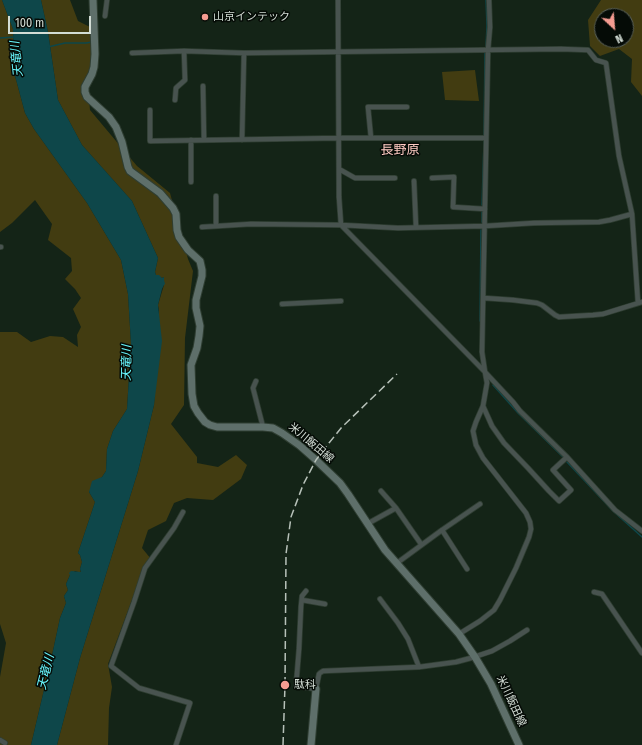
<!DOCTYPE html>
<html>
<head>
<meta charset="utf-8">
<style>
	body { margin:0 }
	#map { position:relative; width:642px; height:745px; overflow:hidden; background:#142417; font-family:"Fira Sans Condensed",sans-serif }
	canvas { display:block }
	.north { position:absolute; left:594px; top:8px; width:40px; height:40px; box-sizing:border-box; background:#050b06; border:1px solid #575f59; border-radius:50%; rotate:154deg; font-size:11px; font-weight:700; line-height:16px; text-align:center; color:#d3ddd5 }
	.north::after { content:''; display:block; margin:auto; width:14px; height:18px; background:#f59c91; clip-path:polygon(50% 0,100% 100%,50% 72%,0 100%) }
	.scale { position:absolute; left:8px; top:16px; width:83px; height:18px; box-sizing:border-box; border:2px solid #d3ddd5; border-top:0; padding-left:5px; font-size:12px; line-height:14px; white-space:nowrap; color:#d3ddd5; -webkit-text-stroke:3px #050b06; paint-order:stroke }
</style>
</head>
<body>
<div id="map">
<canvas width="642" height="745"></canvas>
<div class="north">N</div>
<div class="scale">100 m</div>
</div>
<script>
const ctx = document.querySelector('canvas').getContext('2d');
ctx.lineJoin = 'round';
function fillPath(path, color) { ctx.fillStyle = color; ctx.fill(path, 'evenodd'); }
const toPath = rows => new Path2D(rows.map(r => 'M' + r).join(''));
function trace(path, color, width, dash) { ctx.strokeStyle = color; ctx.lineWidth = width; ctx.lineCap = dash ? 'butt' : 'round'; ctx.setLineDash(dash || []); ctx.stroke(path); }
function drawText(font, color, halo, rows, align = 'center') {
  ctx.font = font + ' "Fira Sans Condensed","Noto Sans JP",sans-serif'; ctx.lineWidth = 3; ctx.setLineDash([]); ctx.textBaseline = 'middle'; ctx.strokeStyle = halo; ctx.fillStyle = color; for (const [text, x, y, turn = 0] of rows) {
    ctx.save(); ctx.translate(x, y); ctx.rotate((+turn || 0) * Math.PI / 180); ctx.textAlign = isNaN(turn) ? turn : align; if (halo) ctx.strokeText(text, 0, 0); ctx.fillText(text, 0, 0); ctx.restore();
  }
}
fillPath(toPath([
	[0,0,2,0,13,29,14,72,25,113,34,129,87,203,121,260,128,294,131,344,127,409,113,431,107,449,106,471,102,477,89,492,95,502,78,553,80,555,82,562,80,569,81,573,75,571,70,575,66,584,68,590,64,596,66,603,60,618,51,660,31,745,0,745,0,677,6,643,0,624,0,332,17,332,31,342,50,336,63,337,78,347,77,335,81,327,73,309,81,298,75,289,65,279,72,271,71,258,48,240,52,224,35,200,12,223,0,232],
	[41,0,70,0,78,21,98,31,97,56,87,76,90,110,137,166,170,193,188,259,193,271,185,338,184,405,171,424,197,457,197,463,218,467,236,455,247,465,241,479,213,500,187,498,174,503,166,521,148,530,142,548,151,559,144,568,108,664,112,687,109,708,108,745,57,745,80,658,138,471,154,405,159,310,158,305,164,285,164,277,162,278,156,275,155,272,158,258,132,201,82,145,58,100,48,32],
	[601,0,642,0,642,96,631,82,632,59,619,49,600,56,590,46,588,20],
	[602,16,626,16,626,40,602,40],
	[475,70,479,101,445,100,442,72]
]), '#423c11');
fillPath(toPath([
	[2,0,41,0,48,32,58,100,82,145,132,201,158,258,155,272,156,275,159,275,162,278,164,277,164,280,165,284,164,285,162,289,158,305,162,341,154,405,138,471,80,658,57,745,31,745,51,660,60,618,66,603,64,596,68,590,66,584,70,575,69,573,71,571,81,572,80,569,82,562,80,555,78,553,95,502,89,492,92,481,102,477,106,471,107,449,113,431,127,409,131,344,128,294,121,260,87,203,34,129,25,113,14,72,13,29]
]), '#0e474a');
trace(toPath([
	[486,0,487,26,486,46],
	[0,38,14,37],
	[48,47,65,43,86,43,92,42],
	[484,135,485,53],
	[482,205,484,141],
	[482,222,482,211],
	[480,321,481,230],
	[493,385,518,413,563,457],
	[567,462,613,511,642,537]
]), '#0e474a', 1.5);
const street = toPath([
	[338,0,339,197,341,225,485,372,513,402,520,411,567,457,615,510,642,531],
	[105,16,107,0],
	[132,53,184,51,244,53,561,49,588,50,596,60,606,63,619,156,632,214,638,303],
	[203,86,204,140],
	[175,100,176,88,185,80,184,51],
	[150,110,150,141,339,138,486,138],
	[371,138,368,107,407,107],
	[191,140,191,182],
	[242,140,244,53],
	[339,169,355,178,395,178],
	[432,178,454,177,453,207,485,209],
	[414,181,416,227],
	[216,226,216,196],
	[202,227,251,224,341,225,398,228,485,226,534,223,599,222,610,220,632,214],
	[0,247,1,247],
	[484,298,513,300,537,303,542,305,555,315,559,317,593,315,603,314,642,302],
	[282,304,341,301],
	[256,381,253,388,263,427],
	[483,406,492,426,504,443,528,468,549,491,559,501,571,490,553,470,567,457],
	[381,491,396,508,421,544],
	[367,524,396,508],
	[442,530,467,569],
	[397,563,442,530,480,504],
	[306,591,302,596,301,606,299,649,296,686,316,689,319,674,320,673,323,671,419,667,456,662,471,658,492,651,510,641,527,630],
	[594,592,602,594,642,653],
	[380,599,398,623,408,639,419,667],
	[302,600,325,604],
	[459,634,480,621,494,610,500,600,516,568,529,537,531,529,530,522,526,513,483,458,476,445,473,431,476,422,483,406,487,383,485,372,482,352,488,50,490,27,489,0],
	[0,740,5,743],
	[176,745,190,703,139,688,111,666,134,602,145,568,174,528,183,512]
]);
const secondary = toPath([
	[93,0,95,54,94,67,92,74,85,87,85,92,87,97,109,117,116,127,122,142,128,167,130,171,160,193,173,208,176,214,177,230,179,237,188,250,200,261,202,270,202,276,196,300,196,308,200,326,199,336,197,348,191,365,192,394,194,406,198,413,205,422,210,425,217,427,263,427,273,428,282,433,299,445,316,460,340,483,348,494,385,550,459,634,475,657,491,684,519,745],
	[311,745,316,689]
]);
trace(street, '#2f3e32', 6);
trace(secondary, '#2f3e32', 9);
trace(street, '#48534f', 4.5);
trace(secondary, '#5e6f6a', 7);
trace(toPath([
	[283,745,285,685,286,554,291,517,303,485,316,460,329,443,342,427,397,374]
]), '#b7c1b9', 1.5, [8, 4]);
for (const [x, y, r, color] of [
	[205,17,4,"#f59c91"],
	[285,685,5,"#f59c91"]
]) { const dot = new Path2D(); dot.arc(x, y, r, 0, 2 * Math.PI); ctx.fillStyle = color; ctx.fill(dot); trace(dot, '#050b06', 1.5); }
drawText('11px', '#d3ddd5', '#050b06', [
	["山京インテック",213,17],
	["駄科",294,685]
], 'left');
drawText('11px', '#d3ddd5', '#050b06', [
	["米川飯田線",311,443,40],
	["米川飯田線",511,701,65]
]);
drawText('italic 12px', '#69f9ff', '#050b06', [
	["天竜川",17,59,-96],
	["天竜川",127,363,-89],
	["天竜川",46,672,-76]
]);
drawText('13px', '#fecbc3', '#050b06', [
	["長野原",400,150]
]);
</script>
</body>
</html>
